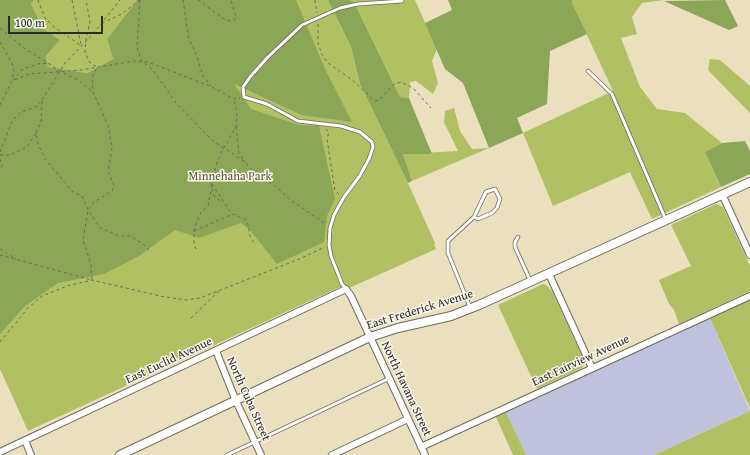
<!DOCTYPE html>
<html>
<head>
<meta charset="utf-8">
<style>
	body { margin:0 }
	#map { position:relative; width:750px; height:455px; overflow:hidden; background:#ebe0be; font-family:"Gentium Book Plus",serif }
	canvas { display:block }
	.scale { position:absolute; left:8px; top:16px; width:95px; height:18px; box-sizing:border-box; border:2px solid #2b2b2b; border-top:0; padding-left:5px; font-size:12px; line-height:14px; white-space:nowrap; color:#2b2b2b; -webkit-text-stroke:3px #fbf7ec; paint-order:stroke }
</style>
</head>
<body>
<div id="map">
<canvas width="750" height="455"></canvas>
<div class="scale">100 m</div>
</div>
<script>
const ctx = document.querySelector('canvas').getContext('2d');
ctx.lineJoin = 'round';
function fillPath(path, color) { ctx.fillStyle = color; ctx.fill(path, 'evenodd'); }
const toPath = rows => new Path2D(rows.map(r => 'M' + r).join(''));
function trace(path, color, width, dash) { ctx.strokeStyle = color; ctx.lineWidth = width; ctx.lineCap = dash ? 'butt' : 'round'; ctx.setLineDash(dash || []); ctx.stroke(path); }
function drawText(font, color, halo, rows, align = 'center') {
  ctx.font = font + ' "Gentium Book Plus",serif'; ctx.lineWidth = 3; ctx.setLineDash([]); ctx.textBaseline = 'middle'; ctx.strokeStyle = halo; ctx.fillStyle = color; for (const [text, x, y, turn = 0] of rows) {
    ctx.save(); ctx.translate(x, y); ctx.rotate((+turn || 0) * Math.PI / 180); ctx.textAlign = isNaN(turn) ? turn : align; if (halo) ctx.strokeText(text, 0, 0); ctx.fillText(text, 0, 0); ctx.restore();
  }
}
fillPath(toPath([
	[710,318,750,411,654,455,526,455,506,412]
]), '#c0c2dd');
fillPath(toPath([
	[34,0,137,0,107,39,113,59,87,73,48,68,46,56,60,40,44,29,31,4],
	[210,0,328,0,351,47,360,84,408,183,435,243,434,244,436,249,347,289,340,287,28,431,0,369,0,124,220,22],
	[350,0,415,0,437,49,432,61,438,83,433,94,416,81,410,82,409,98,400,97,354,2],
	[572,0,664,0,642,3,632,17,637,34,621,38,640,87,657,109,685,113,722,143,705,152,721,187,652,219,630,172,553,206,523,133,613,91,572,3],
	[710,59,720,60,750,86,750,113,708,70],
	[454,108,460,131,472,149,489,148,412,181,403,154,458,151,444,122,445,111],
	[716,204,723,207,750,266,750,291,679,324,674,310,669,304,659,280,691,266,671,225],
	[543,284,546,285,552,291,583,358,584,364,582,368,537,389,498,305],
	[747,301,750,301,750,408,710,318],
	[750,411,750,455,654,455],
	[506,412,526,455,513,455,496,417]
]), '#b1c062');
fillPath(toPath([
	[0,0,34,0,31,4,44,29,60,40,46,56,48,67,87,73,113,59,107,39,137,0,296,0,325,69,352,122,302,115,234,84,251,109,299,125,319,126,335,199,327,216,324,242,277,264,250,230,241,223,199,238,175,230,139,256,104,274,58,283,25,306,0,334],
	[328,0,350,0,354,2,400,97,409,98,432,154,403,154,412,181,408,183,360,84,351,47],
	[448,0,572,0,572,3,587,34,550,51,547,104,517,118,523,133,489,148,463,83,445,69,425,23,452,10],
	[725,0,738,26,729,30,664,1],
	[745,141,750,151,750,174,721,187,705,152,722,143]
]), '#8ca658');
const lane = toPath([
	[588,71,612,94,666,220],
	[518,237,515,242,515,247,530,280],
	[346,289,342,284,331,256,329,245,330,228,334,215,344,197,359,177,369,159,373,147,372,142,360,132,341,126,298,121,267,104,244,97,243,87,250,77,268,57,302,25,340,8,358,4,402,1],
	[470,307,448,253,448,241,474,217,486,192,495,189,500,199,497,208,492,213,478,219,474,217],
	[227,455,390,378]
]);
const street = toPath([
	[722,194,750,255],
	[549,274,592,368],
	[216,351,236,401,261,455],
	[25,440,31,455],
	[421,447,750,296],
	[0,452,346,289,351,296,425,455],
	[332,455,408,419]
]);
const secondary = toPath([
	[120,455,370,337,398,328,451,316,479,305,750,182]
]);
trace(lane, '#6e6a5e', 4.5);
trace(street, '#6e6a5e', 8);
trace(secondary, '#6e6a5e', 10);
trace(toPath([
	[38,0,45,18,54,27,80,45],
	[72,0,81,44],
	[140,0,137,47,141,61,152,69,176,103,212,140,245,162,258,177,274,185,292,201,326,224],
	[183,0,189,39,195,51,203,76,211,86],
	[198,0,224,19,230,21,234,20,236,17,231,0],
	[315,0,317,13],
	[102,23,122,14,139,0],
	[318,24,318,43,322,55,328,63,351,79,375,101,379,100,394,84,401,82,413,88,431,108],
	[0,28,24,48,60,71,78,80,93,92],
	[0,42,12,63,14,71,12,80],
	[13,80,23,69,41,63,50,64],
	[42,100,65,63,93,34,120,0],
	[42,101,41,123,36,132,38,144,45,159,73,192,82,196,88,210,100,228,119,236,130,236,142,243,149,250],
	[0,105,12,81,29,74,81,70,134,61,148,62,212,87,234,99,240,98],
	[236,127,239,153,245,162],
	[326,129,329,132,327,139,335,191,340,195],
	[0,152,12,121,20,113,37,106,40,103],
	[0,155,10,155,27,147,36,133],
	[0,159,2,166,0,169],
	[211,183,214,196,223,203],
	[212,184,232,214],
	[194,231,233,214,246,220,249,227,249,234,255,245],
	[0,249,16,259],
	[196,249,194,244,194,229,201,212,208,206,216,165,223,149,236,127,237,113,234,100],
	[0,255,92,280,91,264,83,240,88,210,94,202,112,191,114,186,108,171,112,149,109,128,93,92,92,78,97,67,89,62,85,52,86,40,90,21,86,0],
	[191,318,219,291],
	[0,342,28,308,42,296,67,286,92,280,160,296,186,300,200,298,297,260,325,247]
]), '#6e6a5e', 1, [3, 3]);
trace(lane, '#fff', 3);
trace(street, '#fff', 6);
trace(secondary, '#fff', 8);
drawText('12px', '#53583c', '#fbf7ec', [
	["Minnehaha Park",230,177]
]);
drawText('12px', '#2b2b2b', '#fbf7ec', [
	["East Frederick Avenue",420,310,-17],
	["East Euclid Avenue",169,361,-25],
	["East Fairview Avenue",581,361,-25],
	["North Havana Street",406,389,65],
	["North Cuba Street",248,399,66]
]);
</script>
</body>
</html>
